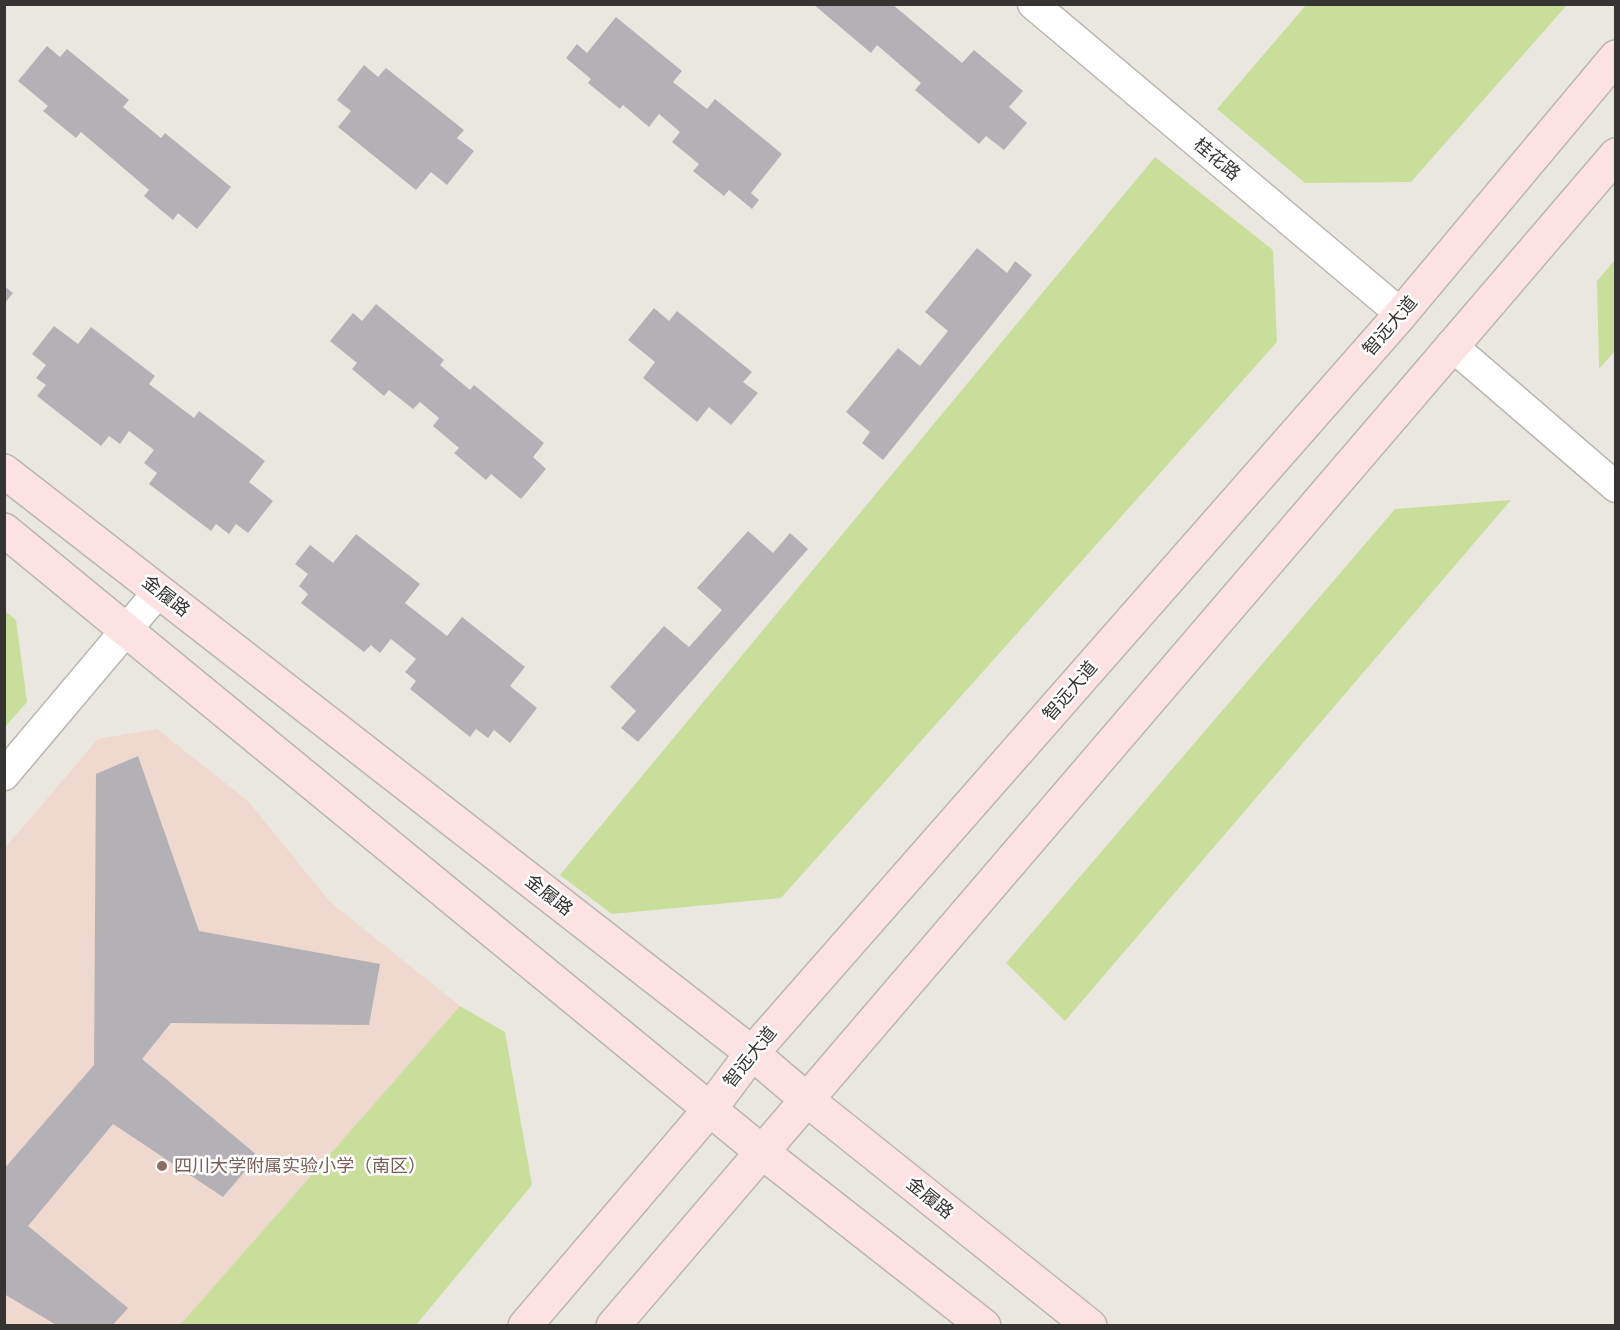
<!DOCTYPE html>
<html>
<head>
<meta charset="utf-8">
<style>
	body { margin:0 }
	#map { position:relative; width:1620px; height:1330px; overflow:hidden; background:#eae7e1; font-family:Barlow,sans-serif }
	canvas { display:block }
	.frame { position:absolute; inset:0; border:6px solid #363432; pointer-events:none }
</style>
</head>
<body>
<div id="map">
<canvas width="1620" height="1330"></canvas>
<div class="frame"></div>
</div>
<script>
const ctx = document.querySelector('canvas').getContext('2d');
ctx.lineJoin = 'round';
function fillPath(path, color) { ctx.fillStyle = color; ctx.fill(path, 'evenodd'); }
const toPath = rows => new Path2D(rows.map(r => 'M' + r).join(''));
function trace(path, color, width, dash) { ctx.strokeStyle = color; ctx.lineWidth = width; ctx.lineCap = dash ? 'butt' : 'round'; ctx.setLineDash(dash || []); ctx.stroke(path); }
function drawText(font, color, halo, rows, align = 'center') {
  ctx.font = font + ' Barlow,"Noto Sans SC",sans-serif'; ctx.lineWidth = 5; ctx.setLineDash([]); ctx.textBaseline = 'middle'; ctx.strokeStyle = halo; ctx.fillStyle = color; for (const [text, x, y, turn = 0] of rows) {
    ctx.save(); ctx.translate(x, y); ctx.rotate((+turn || 0) * Math.PI / 180); ctx.textAlign = isNaN(turn) ? turn : align; if (halo) ctx.strokeText(text, 0, 0); ctx.fillText(text, 0, 0); ctx.restore();
  }
}
fillPath(toPath([
	[157,729,248,801,330,902,460,1006,180,1325,5,1326,5,848,98,739]
]), '#efd8cd');
fillPath(toPath([
	[1307,4,1567,4,1567,5,1411,182,1305,183,1217,109],
	[1155,157,1273,250,1277,342,781,898,612,914,560,875],
	[1615,260,1615,351,1599,369,1597,281],
	[1511,500,1065,1021,1006,963,1395,509],
	[5,611,16,620,27,702,5,727],
	[460,1006,505,1032,532,1185,416,1325,180,1325]
]), '#c9de9b');
fillPath(toPath([
	[813,4,892,4,962,63,974,50,1023,91,1009,107,1027,123,1004,150,986,136,979,144,915,90,921,83,877,45,871,53],
	[616,17,682,71,673,82,707,109,715,99,782,154,751,193,759,200,752,209,729,190,724,196,693,171,699,164,672,142,680,132,659,114,649,127,623,105,620,109,588,83,591,79,566,58,577,44,587,53],
	[47,46,60,57,67,49,129,100,123,107,161,138,165,133,231,187,197,229,178,213,173,220,144,196,149,190,81,132,76,138,43,111,48,106,18,81],
	[364,65,378,77,386,68,464,130,457,138,474,151,447,185,431,172,416,190,338,127,351,111,337,100],
	[977,248,1007,273,1015,261,1032,275,883,460,862,443,870,432,846,412,898,348,920,366,948,331,925,312],
	[4,286,13,293,4,304],
	[376,304,444,360,440,365,470,390,474,385,544,443,533,457,546,469,521,499,491,474,486,480,454,453,459,448,433,426,439,418,420,402,413,409,389,390,384,396,352,369,357,363,330,341,353,313,362,321],
	[654,308,669,321,677,311,752,372,743,382,758,393,731,425,709,407,697,422,643,378,655,362,628,340],
	[54,326,78,344,91,327,155,376,149,384,194,418,199,411,265,461,249,482,273,501,248,533,236,524,229,534,216,524,211,531,149,484,157,473,144,463,154,450,129,431,120,444,109,436,101,446,37,396,46,385,36,378,46,365,32,354],
	[748,531,773,553,790,533,808,549,638,742,621,728,636,711,610,687,664,626,689,647,722,610,697,588],
	[356,534,420,584,405,603,447,636,462,617,525,667,510,686,537,708,510,743,494,730,488,738,476,729,470,737,410,689,416,681,405,672,416,659,391,639,380,653,371,645,364,652,301,603,308,594,299,586,308,574,295,564,310,545,333,563],
	[138,756,199,931,380,964,369,1025,171,1023,142,1059,258,1156,223,1197,113,1124,28,1226,128,1308,112,1326,58,1326,4,1294,4,1169,94,1065,96,774]
]), '#b4b1b6');
const street = toPath([
	[1033,4,1401,314],
	[1451,345,1616,487],
	[4,775,159,591]
]);
const secondary = toPath([
	[4,471,752,1053,806,1099,1090,1326],
	[4,530,762,1152,984,1326],
	[525,1326,710,1109,752,1053,1401,314,1616,57],
	[613,1326,1616,155]
]);
trace(street, '#b9b6b1', 33);
trace(secondary, '#b9b6b1', 36);
trace(street, '#fff', 30);
trace(secondary, '#fce2e2', 33);
for (const [x, y, r, color] of [
	[162,1166,6,"#8d6e63"]
]) { const dot = new Path2D(); dot.arc(x, y, r, 0, 2 * Math.PI); ctx.fillStyle = color; ctx.fill(dot); trace(dot, '#fff', 2); }
drawText('18px', '#363432', '#fff', [
	["桂花路",1217,159,40],
	["智远大道",1390,326,-49],
	["金履路",166,596,38],
	["智远大道",1070,691,-49],
	["金履路",549,895,38],
	["智远大道",750,1057,-51],
	["金履路",930,1198,39]
]);
drawText('18px', '#785e54', '#fff', [
	["四川大学附属实验小学（南区）",174,1166]
], 'left');
</script>
</body>
</html>
